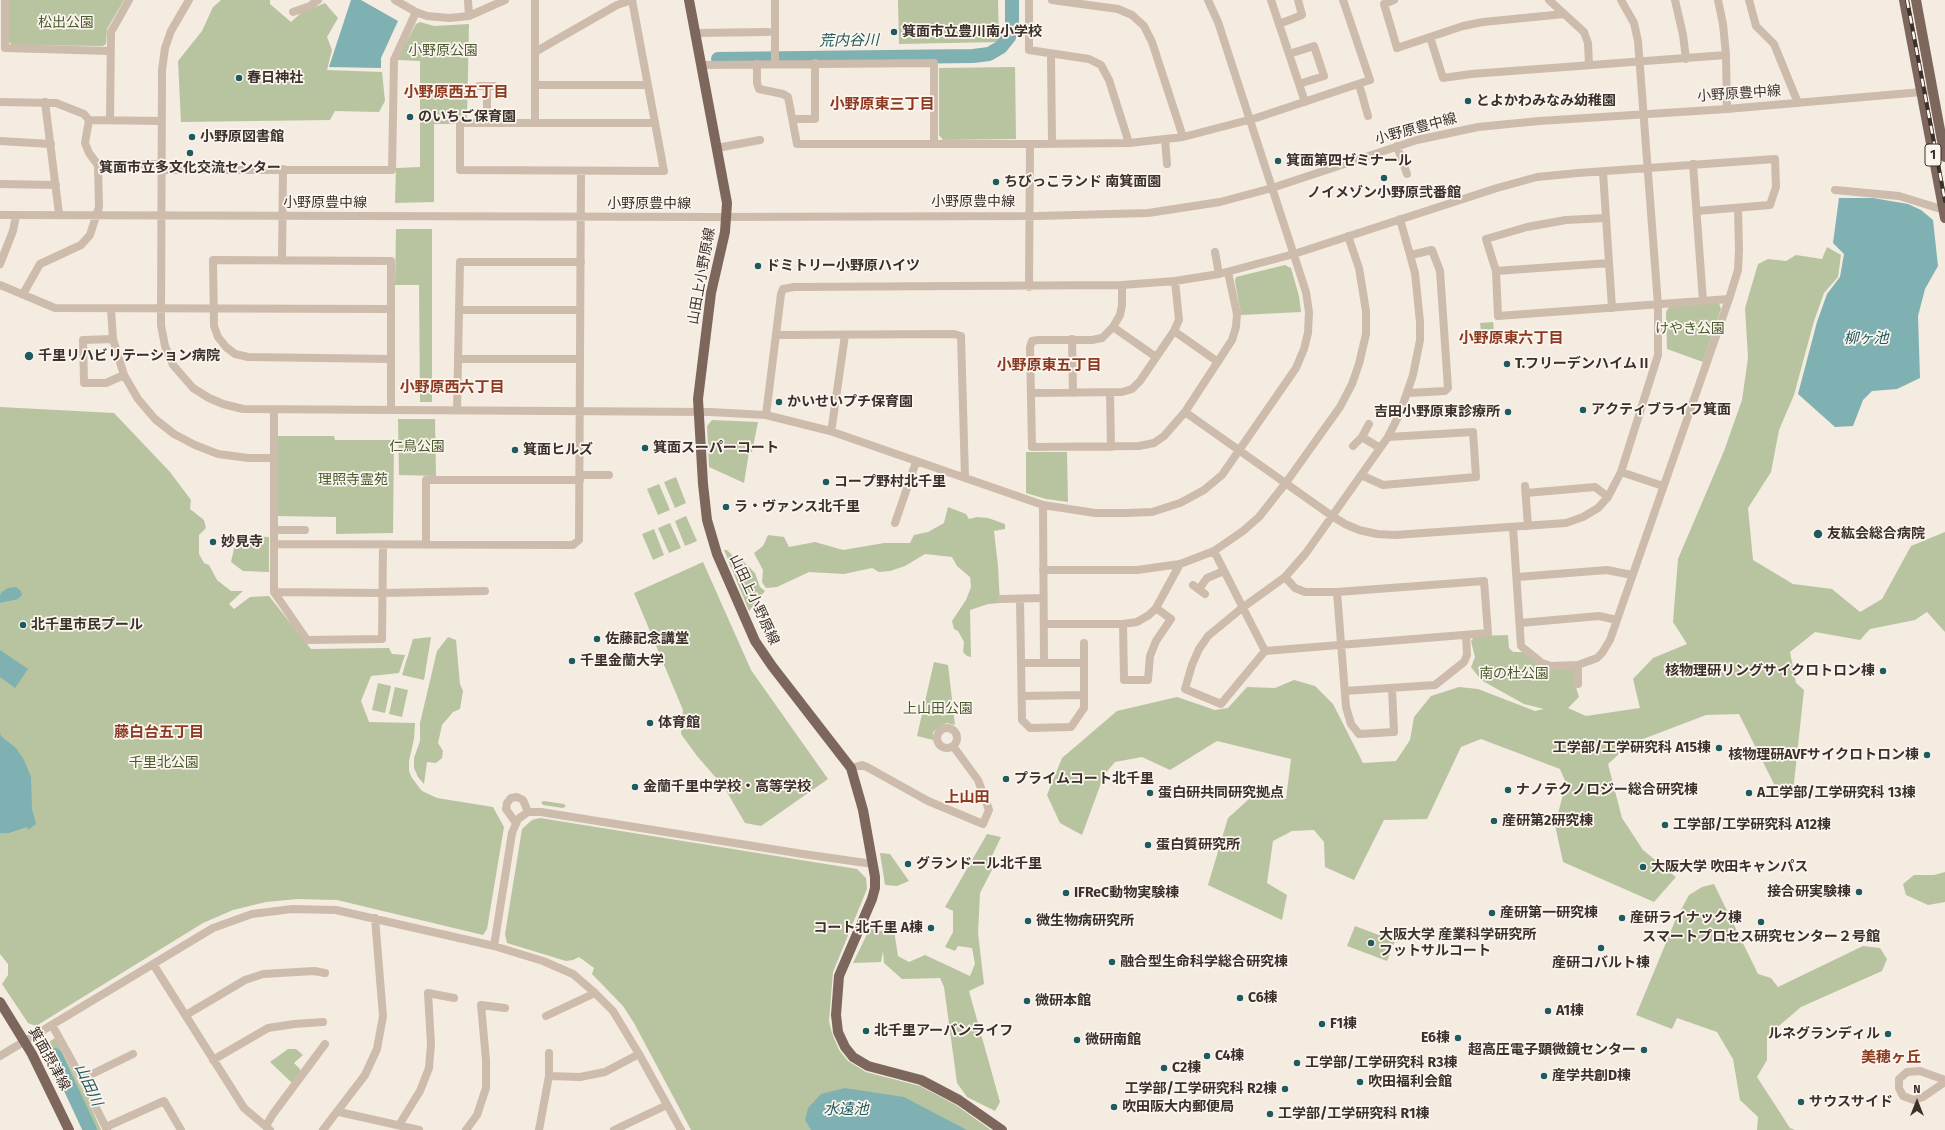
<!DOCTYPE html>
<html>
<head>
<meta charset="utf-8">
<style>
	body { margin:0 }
	#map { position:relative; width:1945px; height:1130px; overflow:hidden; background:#f4ebe1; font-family:"Fira Sans",sans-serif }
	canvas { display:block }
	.north { position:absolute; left:1897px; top:1082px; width:40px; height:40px; -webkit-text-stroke:3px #fbf5ee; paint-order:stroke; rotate:0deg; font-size:11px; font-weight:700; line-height:16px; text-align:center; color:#3b302b }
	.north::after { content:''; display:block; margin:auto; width:14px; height:18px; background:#3b302b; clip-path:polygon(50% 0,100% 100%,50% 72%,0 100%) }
</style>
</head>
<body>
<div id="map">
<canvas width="1945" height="1130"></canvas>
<div class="north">N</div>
</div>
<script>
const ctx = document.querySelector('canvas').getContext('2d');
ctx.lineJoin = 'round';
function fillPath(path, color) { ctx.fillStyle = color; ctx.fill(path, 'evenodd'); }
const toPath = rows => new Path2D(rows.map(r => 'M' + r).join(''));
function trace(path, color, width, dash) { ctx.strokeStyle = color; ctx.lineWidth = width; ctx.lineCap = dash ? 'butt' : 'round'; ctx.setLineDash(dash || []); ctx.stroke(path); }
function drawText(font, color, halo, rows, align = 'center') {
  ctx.font = font + ' "Fira Sans","Noto Sans JP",sans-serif'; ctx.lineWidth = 3.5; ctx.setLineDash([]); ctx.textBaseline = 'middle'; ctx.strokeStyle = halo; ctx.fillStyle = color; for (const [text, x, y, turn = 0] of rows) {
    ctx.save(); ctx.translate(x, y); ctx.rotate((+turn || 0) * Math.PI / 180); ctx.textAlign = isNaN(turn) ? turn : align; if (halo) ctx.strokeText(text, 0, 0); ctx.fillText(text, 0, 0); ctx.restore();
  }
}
fillPath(toPath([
	[9,0,124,0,107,29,106,44,103,46,12,45,9,42],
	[221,0,270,0,270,4,291,22,301,13,325,3,338,18,327,37,332,50,327,70,382,72,385,101,379,112,335,111,330,120,181,122,178,61,202,31,213,7],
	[898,0,998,0,999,42,899,44],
	[420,22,434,26,469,24,467,118,456,119,455,124,434,124,434,202,395,203,396,168,420,167,420,61,397,60,416,24],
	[1015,67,1016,139,943,140,939,135,939,68],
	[396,229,432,229,432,402,420,402,419,285,395,285],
	[1827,247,1841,255,1838,277,1824,293,1814,321,1794,395,1779,430,1771,472,1748,508,1753,560,1793,584,1832,589,1860,612,1882,599,1911,546,1945,532,1945,632,1927,612,1915,620,1870,629,1860,640,1815,632,1790,652,1796,683,1804,690,1793,792,1780,796,1739,714,1706,715,1630,744,1608,764,1622,818,1643,850,1676,877,1654,902,1563,862,1555,825,1566,783,1560,769,1481,739,1461,747,1427,819,1384,820,1354,880,1325,867,1324,842,1314,830,1292,831,1273,841,1267,883,1287,895,1282,920,1208,885,1228,818,1249,799,1286,799,1291,759,1217,741,1170,770,1142,757,1115,762,1104,775,1082,835,1060,823,1047,795,1062,758,1117,711,1177,697,1215,710,1228,708,1247,687,1275,688,1294,680,1315,686,1333,704,1363,763,1396,761,1410,740,1414,717,1431,696,1459,687,1478,689,1535,711,1544,709,1524,704,1481,680,1471,667,1475,657,1471,641,1475,636,1508,635,1509,648,1513,652,1523,652,1541,667,1575,668,1576,687,1579,697,1568,708,1586,716,1640,708,1633,679,1653,658,1687,644,1673,622,1678,559,1724,451,1742,400,1748,358,1745,308,1758,264,1768,259,1786,261,1796,255,1822,259],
	[1285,265,1291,268,1299,296,1301,312,1241,315,1235,281,1236,277],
	[1719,303,1721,309,1703,362,1667,349,1666,312,1669,307],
	[1493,322,1494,331,1481,332,1480,323],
	[0,407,114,413,170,472,191,500,190,509,204,520,206,528,199,535,199,554,204,563,209,565,217,580,231,591,243,591,229,604,234,609,250,597,269,596,311,649,389,648,392,654,405,655,399,673,371,676,361,701,369,722,415,723,414,739,409,761,409,771,412,778,422,791,437,798,493,807,504,827,487,929,483,935,337,900,298,899,266,902,233,910,203,923,36,1026,28,1023,2,984,8,975,8,964,0,954],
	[398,419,435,419,436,476,399,475],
	[712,420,758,422,752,452,749,452,744,483,709,467,707,426],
	[278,436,334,436,335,440,394,440,393,533,336,534,336,517,277,516],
	[1026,452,1067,452,1068,502,1046,499,1026,493],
	[676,477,686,503,675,508,664,482],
	[659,484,670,510,658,515,647,489],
	[948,507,966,514,969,519,977,517,988,518,1005,524,1005,529,994,531,998,566,1000,603,988,604,970,610,971,657,967,656,963,652,964,642,958,631,954,629,952,621,966,600,971,587,970,577,957,566,952,557,925,554,905,566,890,571,879,572,872,568,844,574,809,572,777,587,766,588,762,582,763,570,754,553,763,546,768,535,784,537,789,547,815,542,843,550,884,543,910,543,914,535,928,532,944,523],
	[686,516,697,541,685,546,675,521],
	[670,523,681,548,669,553,658,528],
	[654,529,664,555,653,560,642,534],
	[237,536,269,537,269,572,243,571,231,562],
	[724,550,727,550,739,562,742,560,755,573,760,587,765,591,749,611],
	[703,562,751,670,828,779,761,826,745,823,724,787,697,756,681,734,683,710,634,593],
	[431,637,424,680,402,675,413,639],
	[448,637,456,640,460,684,463,691,460,709,453,712,442,725,438,743,443,751,442,758,436,763,427,762,424,784,418,777,414,768,414,758,420,741,420,723,437,651],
	[934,662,948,665,955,725,947,723,940,726,933,732,933,740,917,736],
	[378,683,391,686,385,713,372,710],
	[395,687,408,690,402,717,389,714],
	[544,801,564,804,566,806,563,808,543,805,541,802],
	[540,818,857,869,866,878,867,889,833,972,829,1021,832,1033,839,1050,848,1061,866,1072,920,1086,956,1105,991,1130,691,1130,634,1023,623,1006,592,974,594,968,579,957,573,960,566,961,507,943,505,934,522,829,532,820],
	[987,834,1001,837,991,858,995,864,980,893,978,933,984,984,969,991,1000,1102,995,1111,967,1097,957,1083,944,987,940,978,902,979,884,963,883,951,881,962,853,963,870,928,876,931,894,930,898,956,909,962,925,955,970,976,975,964,972,948,958,946,955,951,945,947,953,932,953,911,945,907],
	[880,853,890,854,909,881,897,886,885,885],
	[1945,872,1945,902,1928,905,1906,895,1903,884,1914,875,1934,875],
	[1714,884,1758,974,1771,978,1778,987,1863,946,1880,948,1887,959,1882,971,1801,1007,1767,1036,1767,1060,1757,1077,1790,1128,1795,1130,1757,1130,1758,1117,1740,1100,1733,1059,1717,1032,1677,1018,1672,1029,1636,1015,1675,921,1689,895,1702,887],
	[1355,926,1395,941,1387,961,1347,946],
	[55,1038,88,1100,101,1130,92,1130,56,1053,48,1057,44,1050,47,1043],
	[288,1049,296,1049,303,1055,294,1063,300,1069,300,1073,292,1083,270,1062]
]), '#b8c4a0');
fillPath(toPath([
	[351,0,361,0,398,21,381,58,381,68,329,67],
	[1839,198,1873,198,1908,204,1921,210,1933,220,1938,266,1925,289,1918,316,1920,378,1897,389,1872,391,1863,400,1853,426,1835,427,1798,394,1817,322,1827,294,1840,277,1844,254,1833,243],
	[16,587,21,591,22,595,18,599,0,603,0,595,2,592,8,588],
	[0,650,28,669,15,688,0,677],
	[0,732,1,736,16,748,24,760,31,777,32,809,36,824,28,830,27,827,9,833,0,833],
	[845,1088,904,1097,967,1130,811,1130,805,1120,808,1108,821,1094]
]), '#7fb0b2');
trace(toPath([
	[718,59,973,56,989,54,1001,47,1009,37,1012,27,1012,0],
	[55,1055,90,1130]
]), '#7fb0b2', 14);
trace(toPath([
	[5,0,5,48,110,51],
	[189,0,171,31,165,48,162,70,161,325,165,346,173,365,193,388,209,398,223,404,243,409,710,412,766,415,830,431,1043,505,1095,513,1127,513,1152,512,1180,503,1204,490,1222,475,1296,368,1304,349,1308,333,1309,312,1306,292,1218,22,1208,0],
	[395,0,416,12,427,16,449,18,469,16,505,0],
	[468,0,469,16],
	[535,0,535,123],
	[775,0,775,64],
	[1029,0,1029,50,1089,59,1101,65,1109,80,1129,143],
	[1052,0,1118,9,1132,15,1144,26,1152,42,1183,137],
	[1271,0,1305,102],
	[1394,0,1384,4,1397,48,1463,26,1483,22,1564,14],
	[1549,0,1584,32,1588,43,1589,65],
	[1675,0,1683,35,1686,59],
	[1718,0,1723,24,1726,55,1727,109],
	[1749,0,1756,26,1774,44,1798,103],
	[293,12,310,6,318,0],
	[1279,24,1302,15,1298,0],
	[696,33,768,32],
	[1430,37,1443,78,1471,74,1726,55],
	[535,52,617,5,632,0,664,171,460,170,460,123,654,123],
	[1051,54,1052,144],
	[1289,54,1314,46,1324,76,1299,84],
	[757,64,757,83,759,89,783,94,788,97,797,144,1030,144,1129,143,1183,137,1256,118,1370,80,1343,0],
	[702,65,934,63,934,144],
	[1359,84,1368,116],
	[536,85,648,85],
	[479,86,494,86],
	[487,87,487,122],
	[0,102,56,103,84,114,89,120,85,143,89,153,98,165,99,207,90,235,81,245,40,264,23,294],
	[45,102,59,214],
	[793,119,815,119,815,63],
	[89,120,161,121],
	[110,120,111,32,129,0],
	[1165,139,1167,164],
	[0,141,51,144],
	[1397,146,1407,174],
	[717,148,760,140],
	[1693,164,1703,301],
	[98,165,161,164],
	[161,170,392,170,394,60,416,12],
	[1603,172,1612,308],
	[0,184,56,185],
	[1835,190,1899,196,1944,210],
	[0,215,713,217,1038,216,1148,213,1220,202,1272,188,1417,140,1478,127,1539,121,1727,109,1933,91],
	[1606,218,1566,220,1527,227,1486,239,1496,271,1498,316,1729,299],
	[1215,252,1219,274],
	[282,261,283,169],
	[0,264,13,231,16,215],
	[1496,271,1609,263],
	[1175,281,1179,320,1174,331,1218,362],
	[0,285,55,308,391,309],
	[1122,285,1122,305,1120,315,1113,327,1102,338,1092,340,1038,340,1032,341,1030,347,1032,447,1139,446,1154,443,1164,436,1185,412,1232,340,1236,327,1237,314,1228,272],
	[1029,287,1030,144],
	[111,309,113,339,124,375,138,399,155,419,174,434,195,445,218,454,248,458,273,458],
	[459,310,580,310],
	[1113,327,1156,357],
	[776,335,954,334,961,336,965,478],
	[113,339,83,340,84,383,106,383,124,375],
	[1072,339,1073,393],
	[459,359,580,359],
	[1031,393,1122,392,1132,389,1140,381,1174,331],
	[1110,393,1111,447],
	[1408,393,1445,391,1448,388,1440,271,1432,250,1411,255],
	[274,410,274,592,307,640,382,639,383,545],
	[391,410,391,261,213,260,214,326,218,337,226,347,235,354,248,357,391,359],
	[457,410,460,262,581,262],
	[1185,412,1332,516,1345,524,1359,530,1377,534,1395,535,1566,523,1583,517,1598,508,1608,497,1621,472,1658,355,1658,305,1638,41,1634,23,1621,0],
	[766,415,781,294,783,289,794,287,1122,285,1175,281,1219,274,1294,254,1497,188,1537,177,1578,173,1775,159,1776,187,1770,205,1697,211],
	[830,431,832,426,845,335],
	[1362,437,1380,448],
	[1353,446,1362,437,1369,424],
	[1621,472,1663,486],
	[580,475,609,475],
	[1361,475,1383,485,1476,477,1473,432,1388,437],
	[1525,486,1528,526],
	[1526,493,1595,487,1608,497],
	[1043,505,1044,663],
	[895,523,916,462],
	[1513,527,1521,646,1542,663,1551,666,1578,665,1597,658,1602,653,1610,640,1729,299,1738,270,1739,250,1738,208],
	[274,530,305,530],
	[274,544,573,545,579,540,581,171],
	[426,544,426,480,580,480],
	[1214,551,1265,651],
	[1043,570,1137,570,1180,564,1214,551,1243,531,1259,517,1285,484,1340,407,1352,384,1359,364,1366,334,1366,311,1359,268,1348,236],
	[1285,577,1295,588,1305,592,1337,592,1484,581,1488,633,1265,651,1221,704,1185,689,1192,665,1199,649,1208,636,1242,608,1285,577,1306,553,1388,437,1400,413,1413,375,1420,340,1420,322,1415,273,1400,219],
	[1517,577,1607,570,1632,575],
	[1193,585,1205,594],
	[1199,589,1207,578,1224,571],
	[274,592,382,593,485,591],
	[1337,592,1346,707,1351,724,1359,734,1394,732,1392,689],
	[1001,599,1043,598],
	[1020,599,1022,720,1030,728,1071,727,1084,708,1084,643],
	[1520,623,1599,616,1617,620],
	[1044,624,1123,624,1137,622,1149,615,1156,608,1180,564],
	[1123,624,1124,680,1148,680,1150,656,1156,641,1171,619,1156,608],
	[1021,663,1083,663],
	[1578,665,1578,684],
	[1345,691,1435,685,1464,662,1467,655,1466,635],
	[1022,696,1084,695],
	'937 738a10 10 0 1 1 20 0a10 10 0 1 1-20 0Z',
	[851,768,862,765,867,767,928,801,983,824,989,810,978,780,953,746],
	[516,823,506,809,507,803,511,798,517,797,523,800,528,812],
	[494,946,543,961,573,974,595,993,613,1011,639,1054,681,1130],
	[153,964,244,1108,270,1130],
	[186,1015,245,980,263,974,314,971,325,973],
	[546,1016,595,993],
	[52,1025,82,1079,107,1130],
	[0,1056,213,928,252,914,292,909,336,910,494,946,512,833,518,819,528,812,541,812,803,854,873,864],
	[213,1060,268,1028,294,1024,323,1022],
	[549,1076,549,1053],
	[82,1079,133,1054],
	[1945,1080,1920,1071,1907,1072,1899,1079,1899,1088,1903,1096,1914,1100,1923,1097,1945,1082],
	[339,1112,419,1130],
	[399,1125,420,1091,429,1068,431,1044,428,993,454,998],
	[266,1126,273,1114,325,1044],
	[106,1127,164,1101,181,1130],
	[323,1130,365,1075,377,1049,383,1016,375,918],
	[466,1130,477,1115,486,1088,486,1060,481,1005,505,1008],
	[539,1130,549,1076,580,1077,605,1072,639,1054],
	[614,1130,667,1105]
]), '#cdbbac', 8);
trace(toPath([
	[689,0,727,203,725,232,711,293,698,399,703,484,707,520,717,554,755,641,772,666,851,768,863,810,875,877,875,888,872,899,839,976,836,1015,838,1032,845,1047,853,1057,868,1066,921,1080,959,1100,1002,1130],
	[1904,0,1945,218],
	[1916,0,1945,157],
	[0,1002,32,1054,69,1130]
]), '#7d675c', 10);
const rail = toPath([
	[1907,0,1945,201]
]);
trace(rail, '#3b302b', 4);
trace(rail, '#fbf5ee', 2.5, [8]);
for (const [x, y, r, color] of [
	[894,32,4,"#1f5a5e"],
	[239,78,4,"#1f5a5e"],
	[1468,101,4,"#1f5a5e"],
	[410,117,4,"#1f5a5e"],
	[192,137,4,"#1f5a5e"],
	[190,153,4,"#1f5a5e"],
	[1278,161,4,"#1f5a5e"],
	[1384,178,4,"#1f5a5e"],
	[996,182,4,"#1f5a5e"],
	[758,266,4,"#1f5a5e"],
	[29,356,5,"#1f5a5e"],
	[1507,364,4,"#1f5a5e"],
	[779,402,4,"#1f5a5e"],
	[1583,410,4,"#1f5a5e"],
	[1508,412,4,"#1f5a5e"],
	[645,448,4,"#1f5a5e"],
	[515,450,4,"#1f5a5e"],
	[826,482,4,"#1f5a5e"],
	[726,507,4,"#1f5a5e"],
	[1818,534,5,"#1f5a5e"],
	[213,542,4,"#1f5a5e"],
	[23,625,4,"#1f5a5e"],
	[597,639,4,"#1f5a5e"],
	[572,661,4,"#1f5a5e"],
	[1883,671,4,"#1f5a5e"],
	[650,723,4,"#1f5a5e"],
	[1719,748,4,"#1f5a5e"],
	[1927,755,4,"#1f5a5e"],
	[1006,779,4,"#1f5a5e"],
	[635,787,4,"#1f5a5e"],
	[1508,790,4,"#1f5a5e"],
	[1150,793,4,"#1f5a5e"],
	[1749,793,4,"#1f5a5e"],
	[1494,821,4,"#1f5a5e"],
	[1665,825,4,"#1f5a5e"],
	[1148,845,4,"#1f5a5e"],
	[908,864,4,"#1f5a5e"],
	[1643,867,4,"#1f5a5e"],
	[1859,892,4,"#1f5a5e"],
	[1066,893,4,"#1f5a5e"],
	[1492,913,4,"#1f5a5e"],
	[1622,918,4,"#1f5a5e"],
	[1028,921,4,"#1f5a5e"],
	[1761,922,4,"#1f5a5e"],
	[931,928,4,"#1f5a5e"],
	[1371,943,4,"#1f5a5e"],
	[1601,948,4,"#1f5a5e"],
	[1112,962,4,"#1f5a5e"],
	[1240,998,4,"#1f5a5e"],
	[1027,1001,4,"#1f5a5e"],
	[1548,1011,4,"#1f5a5e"],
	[1322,1024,4,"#1f5a5e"],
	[866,1031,4,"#1f5a5e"],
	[1888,1034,4,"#1f5a5e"],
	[1458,1038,4,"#1f5a5e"],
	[1077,1040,4,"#1f5a5e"],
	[1644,1050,4,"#1f5a5e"],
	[1207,1056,4,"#1f5a5e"],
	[1297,1063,4,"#1f5a5e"],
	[1164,1068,4,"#1f5a5e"],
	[1544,1076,4,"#1f5a5e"],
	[1360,1082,4,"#1f5a5e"],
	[1285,1089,4,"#1f5a5e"],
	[1801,1102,4,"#1f5a5e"],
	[1114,1107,4,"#1f5a5e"],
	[1270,1114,4,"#1f5a5e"]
]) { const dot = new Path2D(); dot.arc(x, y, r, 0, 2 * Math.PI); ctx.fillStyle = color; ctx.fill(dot); trace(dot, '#fbf5ee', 1.5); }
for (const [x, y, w] of [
	[1933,155,16]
]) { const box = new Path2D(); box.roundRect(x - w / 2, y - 11, w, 22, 3); ctx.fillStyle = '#fbf5ee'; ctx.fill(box); trace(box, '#3b302b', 1); }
drawText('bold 13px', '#3b302b', null, [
	["1",1933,155]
]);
drawText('14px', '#4a5a2e', '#fbf5ee', [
	["松出公園",66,23],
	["小野原公園",443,51],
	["けやき公園",1690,329],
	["仁鳥公園",417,447],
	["理照寺霊苑",353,480],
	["南の杜公園",1514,674],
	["上山田公園",938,709],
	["千里北公園",164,763]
]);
drawText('bold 14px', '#3b302b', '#fbf5ee', [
	["箕面市立豊川南小学校",902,32],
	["春日神社",247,78],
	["とよかわみなみ幼稚園",1476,101],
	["のいちご保育園",418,117],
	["小野原図書館",200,137],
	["箕面第四ゼミナール",1286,161],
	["箕面市立多文化交流センター",190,168,"center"],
	["ちびっこランド 南箕面園",1004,182],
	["ノイメゾン小野原弐番館",1384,193,"center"],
	["ドミトリー小野原ハイツ",766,266],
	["千里リハビリテーション病院",38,356],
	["T.フリーデンハイムⅡ",1515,364],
	["かいせいプチ保育園",787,402],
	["アクティブライフ箕面",1591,410],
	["吉田小野原東診療所",1500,412,"right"],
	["箕面スーパーコート",653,448],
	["箕面ヒルズ",523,450],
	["コープ野村北千里",834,482],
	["ラ・ヴァンス北千里",734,507],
	["友紘会総合病院",1827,534],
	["妙見寺",221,542],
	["北千里市民プール",31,625],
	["佐藤記念講堂",605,639],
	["千里金蘭大学",580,661],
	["核物理研リングサイクロトロン棟",1875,671,"right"],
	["体育館",658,723],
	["工学部/工学研究科 A15棟",1711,748,"right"],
	["核物理研AVFサイクロトロン棟",1919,755,"right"],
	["プライムコート北千里",1014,779],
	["金蘭千里中学校・高等学校",643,787],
	["ナノテクノロジー総合研究棟",1516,790],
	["蛋白研共同研究拠点",1158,793],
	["A工学部/工学研究科 13棟",1757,793],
	["産研第2研究棟",1502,821],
	["工学部/工学研究科 A12棟",1673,825],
	["蛋白質研究所",1156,845],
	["グランドール北千里",916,864],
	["大阪大学 吹田キャンパス",1651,867],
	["接合研実験棟",1851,892,"right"],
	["IFReC動物実験棟",1074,893],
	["産研第一研究棟",1500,913],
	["産研ライナック棟",1630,918],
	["微生物病研究所",1036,921],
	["コート北千里 A棟",923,928,"right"],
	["大阪大学 産業科学研究所",1379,935],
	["フットサルコート",1379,951],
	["スマートプロセス研究センター２号館",1761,937,"center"],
	["融合型生命科学総合研究棟",1120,962],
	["産研コバルト棟",1601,963,"center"],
	["C6棟",1248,998],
	["微研本館",1035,1001],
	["A1棟",1556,1011],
	["F1棟",1330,1024],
	["北千里アーバンライフ",874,1031],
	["ルネグランディル",1880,1034,"right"],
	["E6棟",1450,1038,"right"],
	["微研南館",1085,1040],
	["超高圧電子顕微鏡センター",1636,1050,"right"],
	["C4棟",1215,1056],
	["工学部/工学研究科 R3棟",1305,1063],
	["C2棟",1172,1068],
	["産学共創D棟",1552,1076],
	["吹田福利会館",1368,1082],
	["工学部/工学研究科 R2棟",1277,1089,"right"],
	["サウスサイド",1809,1102],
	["吹田阪大内郵便局",1122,1107],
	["工学部/工学研究科 R1棟",1278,1114]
], 'left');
drawText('14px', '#3b302b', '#fbf5ee', [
	["小野原豊中線",1739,94,-4],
	["小野原豊中線",1416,129,-15],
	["小野原豊中線",973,202],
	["小野原豊中線",325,203],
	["小野原豊中線",649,204],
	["山田上小野原線",702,276,-80],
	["山田上小野原線",754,600,65],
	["箕面摂津線",49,1059,61]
]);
drawText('italic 15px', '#1f5a5e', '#fbf5ee', [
	["荒内谷川",849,41,-1],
	["柳ヶ池",1866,339],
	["山田川",88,1085,65],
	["水遠池",846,1110]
]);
drawText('bold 15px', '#8c3b22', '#fbf5ee', [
	["小野原西五丁目",456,93],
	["小野原東三丁目",882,105],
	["小野原東六丁目",1511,339],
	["小野原東五丁目",1049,366],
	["小野原西六丁目",452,388],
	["藤白台五丁目",159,733],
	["上山田",967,798],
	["美穂ヶ丘",1891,1058]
]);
</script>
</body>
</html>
